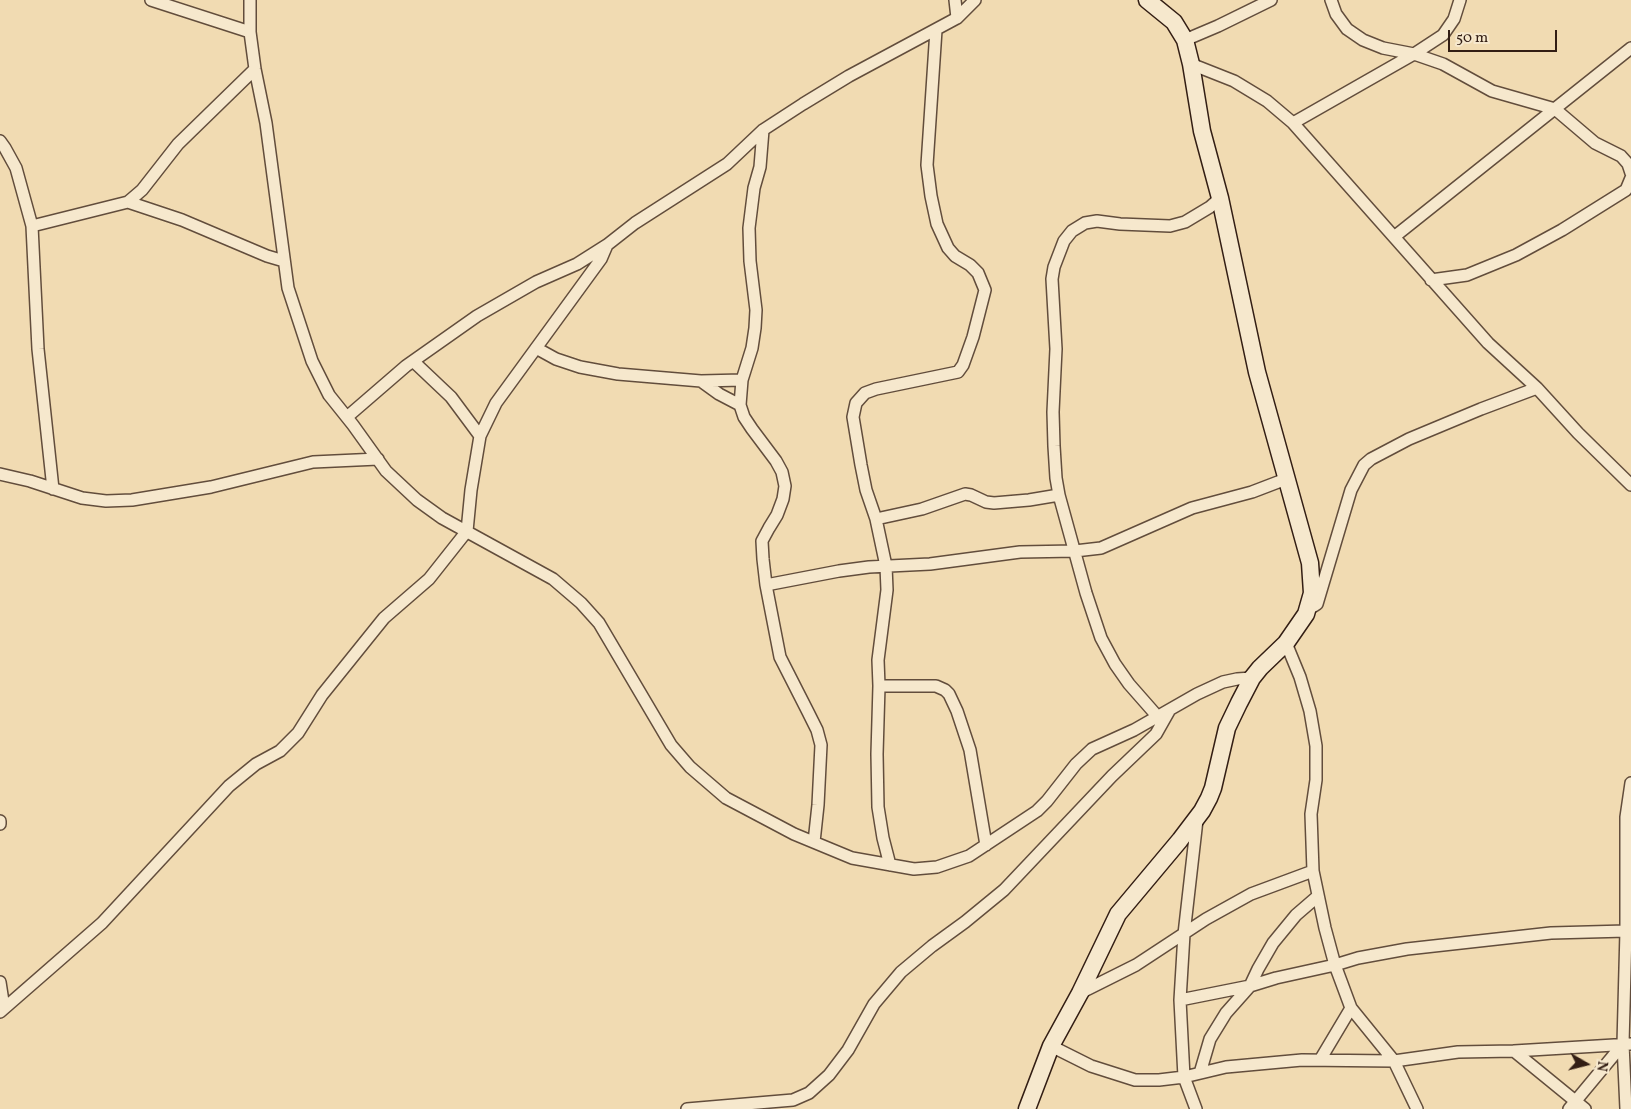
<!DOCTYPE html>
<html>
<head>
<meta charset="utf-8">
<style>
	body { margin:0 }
	#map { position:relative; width:1631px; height:1109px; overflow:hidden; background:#f1dbb2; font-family:Vollkorn,serif }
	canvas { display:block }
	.north { position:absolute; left:1561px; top:1039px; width:50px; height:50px; -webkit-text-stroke:4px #f6e8cd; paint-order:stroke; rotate:98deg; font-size:14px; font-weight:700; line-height:20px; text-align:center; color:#331e14 }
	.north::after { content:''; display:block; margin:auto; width:18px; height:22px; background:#331e14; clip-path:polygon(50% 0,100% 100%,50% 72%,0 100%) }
	.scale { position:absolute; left:1448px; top:30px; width:109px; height:22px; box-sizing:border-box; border:2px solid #331e14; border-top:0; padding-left:6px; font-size:15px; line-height:18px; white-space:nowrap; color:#331e14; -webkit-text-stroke:4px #f6e8cd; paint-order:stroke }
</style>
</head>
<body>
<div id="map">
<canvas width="1631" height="1109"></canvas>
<div class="north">N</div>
<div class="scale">50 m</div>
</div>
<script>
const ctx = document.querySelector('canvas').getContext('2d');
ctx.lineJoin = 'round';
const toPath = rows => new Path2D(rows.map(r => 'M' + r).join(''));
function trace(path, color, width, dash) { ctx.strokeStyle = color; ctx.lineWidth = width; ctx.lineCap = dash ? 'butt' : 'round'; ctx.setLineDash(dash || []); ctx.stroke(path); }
const street = toPath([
	[151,0,250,32],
	[250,0,250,32,255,69,266,123,288,288,312,361,329,395,353,425,386,471,417,500,442,518,553,579,581,603,599,623,671,745,690,767,726,798,794,834,852,858,914,869,937,867,969,856,1037,811,1047,801,1076,764,1092,749,1134,730,1197,694,1223,682,1237,679,1252,678],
	[955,0,957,18],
	[1331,0,1336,14,1347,29,1363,40,1383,48,1414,54,1443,64,1492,91,1555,109,1595,143,1621,156,1628,164,1631,173],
	[1185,40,1218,26,1271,0],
	[1191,64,1234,81,1267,101,1293,123,1488,343,1537,388,1578,433,1631,485],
	[1293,123,1414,54,1443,35,1454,19,1460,0],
	[763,130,760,167,754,188,749,228,750,261,756,310,755,328,752,348,742,380,740,405,744,417,752,429,776,461,782,472,785,486,783,499,777,515,769,528,762,541,763,559,766,585,780,657,808,712,817,730,821,745,818,805,814,842],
	[0,141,5,148,16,168,32,226,38,349,53,489],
	[128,202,182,220,267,256,284,261],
	[32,226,128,202,142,190,178,144,255,69],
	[1394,237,1631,48],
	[1431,280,1467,275,1516,255,1562,230,1626,190,1631,178],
	[536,348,556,359,580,367,618,374,701,381,742,380],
	[413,361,451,397,480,436],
	[701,381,719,394,740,405],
	[347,417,406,366,477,316,536,282,577,264,607,245,635,223,727,164,763,130,803,104,849,76,957,18,975,0],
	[0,474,30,481,82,498,106,501,132,500,211,487,313,462,378,459],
	[876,519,922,509,965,494,971,495,986,502,994,503,1029,500,1059,495],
	[766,585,839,571,869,567,930,564,1020,552,1075,551,1101,548,1192,508,1252,492,1286,479],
	[1314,606,1317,604,1351,490,1364,465,1371,459,1409,439,1481,409,1537,388],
	[1286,643,1300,677,1310,711,1316,746,1316,780,1311,814,1313,871,1325,928,1335,965,1351,1008,1394,1061,1417,1109],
	[879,686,936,686,945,690,949,694,957,711,970,750,986,845],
	[1158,717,1129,684,1115,664,1101,638,1086,593,1059,495,1056,478,1054,446,1053,412,1056,349,1052,279,1054,267,1064,241,1072,231,1085,223,1097,221,1120,224,1170,226,1185,222,1210,207,1220,198],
	[0,821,0,824],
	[890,865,883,838,878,807,877,754,879,686,878,660,887,590,886,566,876,519,866,490,861,465,853,417,856,403,865,393,876,389,958,372,963,365,973,337,985,290,978,273,970,265,955,256,948,248,937,224,931,196,927,165,936,30],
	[0,982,4,1008],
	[1080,993,1136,965,1206,919,1251,894,1313,871],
	[1180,1000,1250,986,1276,978,1335,965,1358,958,1407,949,1551,933,1626,931],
	[0,1012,102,923,229,786,256,764,280,751,298,733,322,695,384,618,429,579,467,531,471,490,480,436,496,403,601,259,607,245],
	[1051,1046,1091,1066,1135,1080,1159,1080,1184,1077,1226,1067,1302,1060,1394,1061,1458,1052,1514,1051,1631,1044],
	[1514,1051,1585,1109],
	[1320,1060,1351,1008],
	[1200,1073,1210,1039,1226,1013,1250,986,1258,969,1273,943,1296,915,1318,896],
	[687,1109,793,1100,809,1093,829,1075,848,1050,874,1004,901,972,932,946,965,922,1004,890,1112,776,1156,734,1169,711],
	[1196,1109,1184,1077,1180,1000,1184,934,1197,820],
	[1569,1109,1623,1044],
	[1626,1109,1623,1044,1626,931,1626,817,1631,783]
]);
const secondary = toPath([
	[1027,1109,1051,1046,1080,993,1118,914,1180,840,1202,811,1209,798,1213,788,1227,728,1239,703,1252,678,1260,668,1286,643,1306,614,1312,593,1310,563,1257,372,1220,198,1202,131,1191,64,1185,40,1174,22,1147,0]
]);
trace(street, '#624d3c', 14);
trace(secondary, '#331e14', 19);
trace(street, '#f6e8cd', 11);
trace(secondary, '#f6e8cd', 16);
</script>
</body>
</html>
